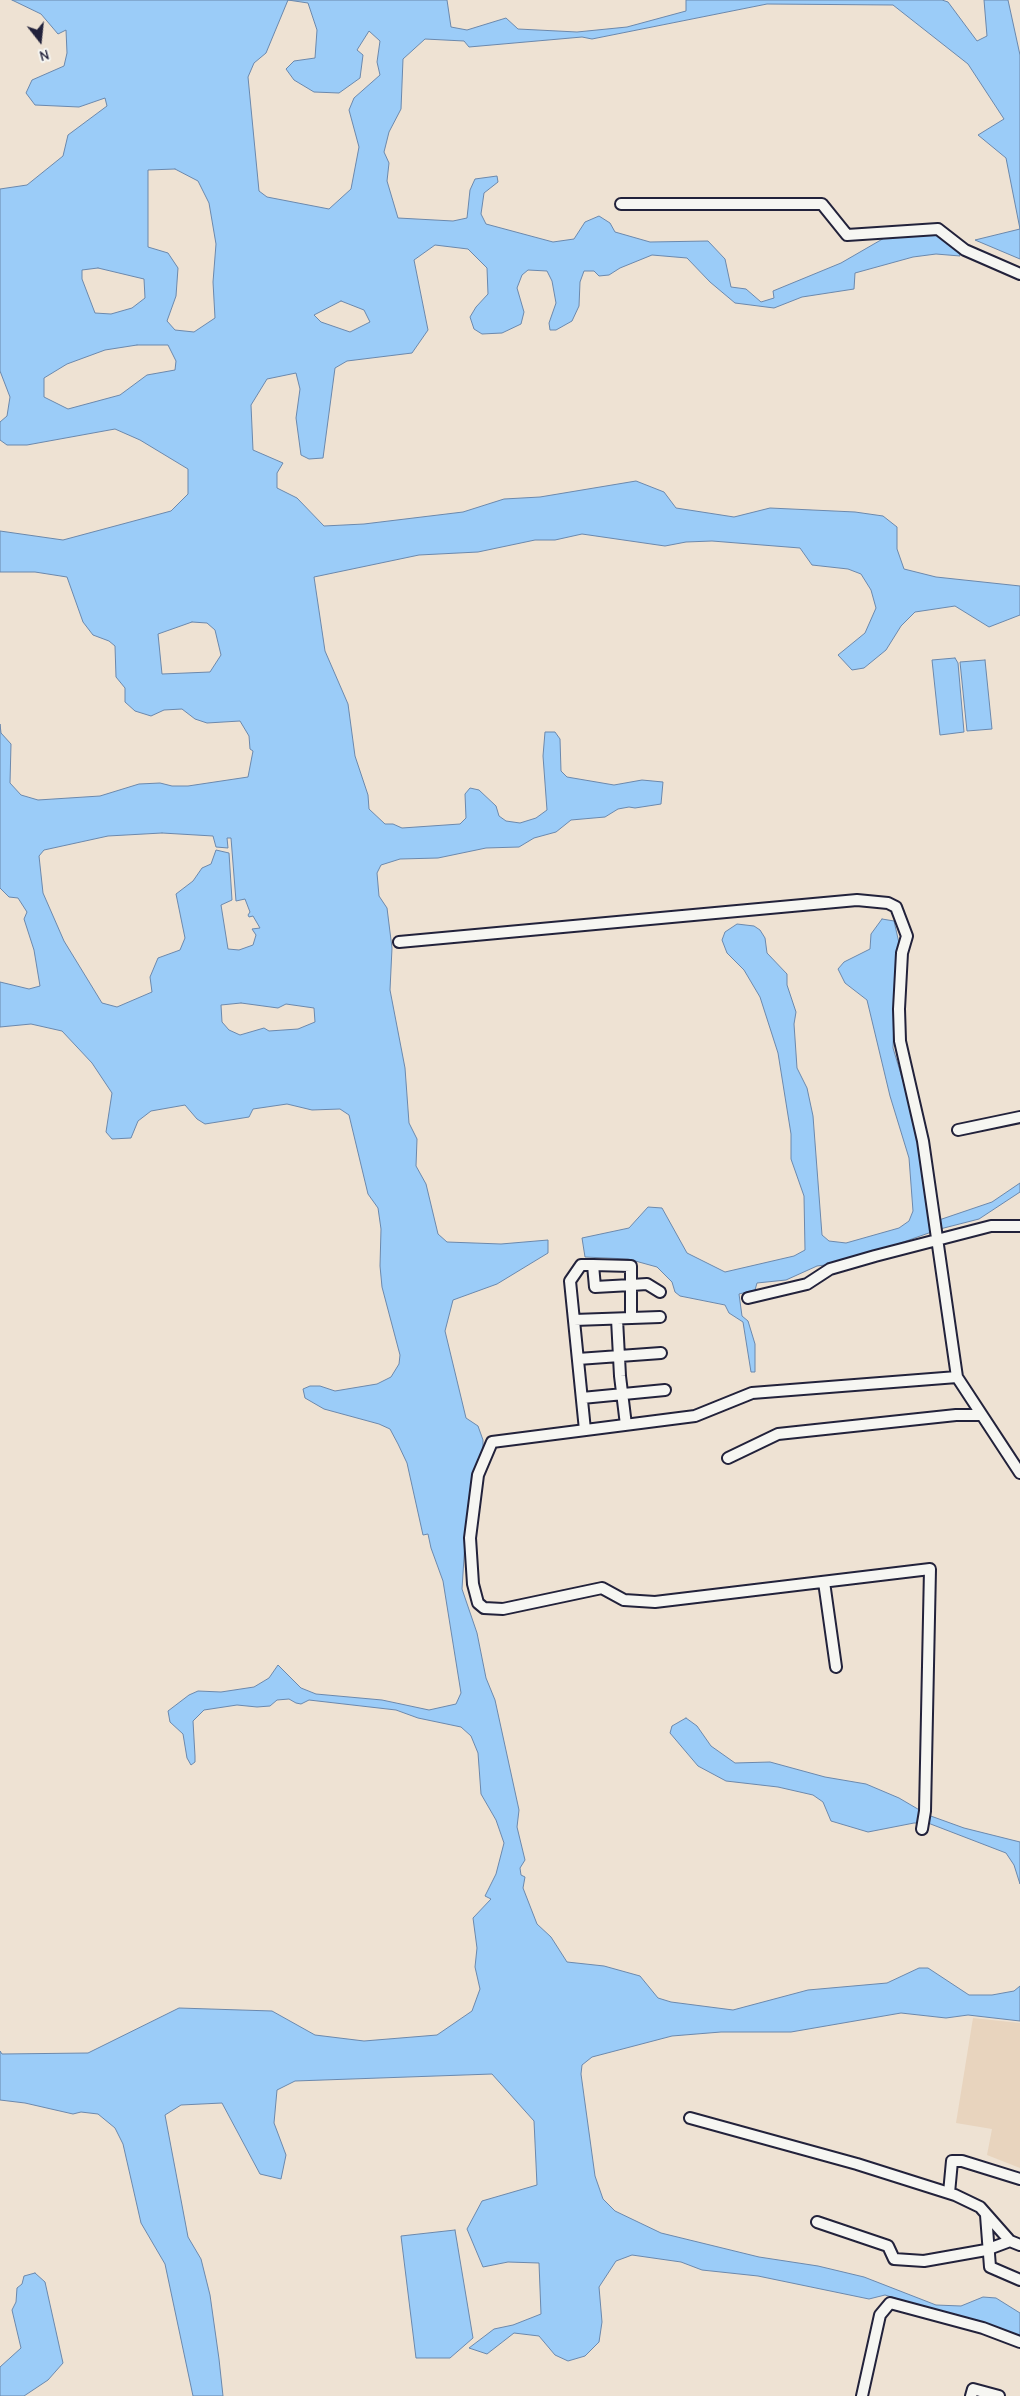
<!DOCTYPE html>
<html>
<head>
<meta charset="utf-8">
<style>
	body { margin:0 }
	#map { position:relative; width:1020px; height:2396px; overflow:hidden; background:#eee2d3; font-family:"Comic Neue",sans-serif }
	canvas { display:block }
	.north { position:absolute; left:15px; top:15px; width:50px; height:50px; -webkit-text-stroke:4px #f6f6f2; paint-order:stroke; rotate:164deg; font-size:14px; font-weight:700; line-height:20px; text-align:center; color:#22223b }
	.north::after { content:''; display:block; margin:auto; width:18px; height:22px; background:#22223b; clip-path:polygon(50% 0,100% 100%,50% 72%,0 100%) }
</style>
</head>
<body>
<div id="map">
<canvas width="1020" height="2396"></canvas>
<div class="north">N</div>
</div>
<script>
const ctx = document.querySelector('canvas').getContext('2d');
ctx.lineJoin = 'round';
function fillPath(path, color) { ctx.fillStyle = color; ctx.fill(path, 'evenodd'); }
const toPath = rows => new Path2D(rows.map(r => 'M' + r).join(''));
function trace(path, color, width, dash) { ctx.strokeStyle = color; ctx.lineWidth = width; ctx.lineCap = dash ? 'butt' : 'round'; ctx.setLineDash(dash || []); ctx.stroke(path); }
fillPath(toPath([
	[973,2018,1020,2023,1020,2168,987,2155,992,2129,956,2123]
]), '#e8d4be');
const water = toPath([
	[12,0,447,0,451,27,467,30,506,18,518,29,577,32,627,27,686,11,686,0,942,0,948,2,977,41,987,36,984,0,1008,0,1020,55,1020,229,1006,158,978,135,1004,119,968,64,893,5,767,4,592,39,582,37,469,47,464,41,425,39,403,59,401,109,389,132,384,152,389,163,387,181,398,218,453,221,467,218,470,190,475,179,497,176,498,182,484,193,481,214,486,224,553,242,574,239,585,222,599,216,610,223,615,232,650,242,708,241,725,259,731,287,746,289,761,302,774,298,773,291,841,263,886,237,938,234,958,245,960,256,936,254,913,257,855,273,854,289,802,297,774,308,735,303,710,282,687,258,652,255,620,268,609,275,599,276,594,271,584,271,580,282,579,306,572,321,556,330,550,330,549,323,556,303,552,281,547,271,528,270,522,275,517,288,524,312,521,324,502,333,482,334,474,329,470,317,476,307,488,294,487,268,468,249,435,245,414,260,428,330,412,353,347,361,335,368,323,458,309,459,301,455,296,418,300,389,296,373,267,379,251,405,253,450,283,463,277,473,277,488,297,498,324,526,364,524,463,512,504,499,540,497,636,481,664,492,676,508,734,517,770,508,855,512,883,516,897,527,897,549,904,569,936,577,1020,586,1020,615,989,627,955,606,915,612,901,626,886,650,864,668,852,670,838,655,865,633,876,608,871,590,861,574,848,569,812,565,800,548,712,541,686,542,665,546,582,534,555,540,535,540,478,552,419,555,314,577,325,651,348,704,355,756,368,795,369,809,385,824,393,824,402,828,460,824,466,818,465,794,470,788,479,790,496,806,499,816,506,821,520,823,536,818,547,810,543,756,545,732,555,732,560,739,561,771,567,777,614,785,642,780,663,782,661,804,635,808,629,807,618,809,605,817,571,820,556,832,534,838,519,847,486,848,438,858,400,859,381,865,377,873,379,896,387,908,392,948,390,990,405,1068,409,1123,417,1139,416,1166,426,1184,438,1234,447,1242,501,1244,548,1240,548,1253,497,1284,453,1300,445,1331,466,1418,478,1426,483,1440,483,1452,475,1474,465,1542,462,1589,477,1633,486,1678,495,1700,519,1810,517,1827,525,1860,520,1868,521,1875,525,1877,523,1888,537,1924,551,1937,567,1962,604,1966,640,1976,658,1998,671,2002,733,2010,808,1990,887,1983,919,1968,928,1968,969,1995,992,1995,1014,1991,1020,1986,1020,2021,968,2015,946,2018,901,2013,791,2032,721,2032,672,2036,592,2057,582,2065,581,2074,595,2176,603,2199,615,2211,661,2233,759,2257,818,2266,864,2277,936,2305,961,2306,983,2297,996,2298,1020,2313,1020,2336,885,2295,869,2299,758,2276,702,2270,681,2262,632,2255,616,2261,599,2287,602,2322,599,2342,585,2356,568,2361,555,2355,539,2336,514,2333,487,2354,469,2348,494,2329,513,2325,541,2314,539,2263,508,2262,483,2267,467,2229,482,2201,537,2185,534,2121,492,2074,295,2081,277,2090,274,2123,286,2155,281,2179,260,2174,222,2103,181,2105,165,2115,188,2237,201,2259,210,2295,219,2359,223,2396,193,2396,165,2264,141,2223,123,2144,115,2128,98,2114,81,2112,73,2114,25,2103,0,2100,0,2051,2,2054,88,2053,179,2008,272,2011,315,2035,364,2041,437,2035,472,2011,480,1989,475,1967,477,1948,473,1918,491,1899,485,1896,496,1874,504,1843,496,1820,481,1794,478,1753,471,1736,461,1727,418,1718,396,1710,309,1700,301,1704,296,1703,289,1699,277,1700,270,1706,257,1707,237,1705,204,1710,193,1721,195,1756,195,1762,191,1765,187,1758,183,1734,170,1722,168,1711,189,1695,198,1691,221,1692,254,1687,269,1678,278,1665,301,1688,316,1694,382,1700,429,1710,456,1704,461,1693,443,1581,431,1548,428,1534,423,1535,407,1463,398,1444,390,1429,379,1424,324,1409,305,1398,303,1389,310,1386,320,1386,335,1391,377,1384,391,1377,399,1364,400,1355,382,1287,380,1266,381,1229,378,1208,368,1194,349,1115,340,1109,312,1110,287,1104,253,1109,249,1117,205,1124,197,1119,185,1105,151,1111,138,1121,131,1138,112,1139,106,1132,112,1093,92,1063,62,1031,31,1024,0,1027,0,982,29,989,40,986,34,950,24,919,27,912,18,898,9,897,0,888,0,724,1,733,11,744,10,783,21,795,38,800,100,796,139,784,160,783,172,786,188,786,248,777,253,751,250,749,249,736,240,721,207,723,195,719,182,709,164,710,151,716,135,711,125,702,125,688,116,677,115,646,109,641,93,635,83,622,67,577,35,572,0,572,0,531,63,540,171,511,188,494,188,469,140,440,115,429,27,445,7,445,0,440,0,422,7,416,10,397,0,371,0,189,27,185,63,156,68,135,107,106,105,98,79,107,35,105,26,93,32,80,64,66,67,53,66,30,58,34,41,14,12,0],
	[288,0,308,3,317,30,315,58,294,61,286,69,294,80,314,92,339,93,360,78,363,55,357,50,369,31,380,41,377,62,380,75,354,98,349,110,359,147,351,189,329,209,267,197,259,191,248,77,254,63,266,53,288,0],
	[175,169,198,181,209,203,216,244,213,282,215,318,194,332,175,330,167,321,176,296,178,268,168,253,148,247,148,170,175,169],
	[98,268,144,279,145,298,132,308,111,314,95,313,82,279,82,270,98,268],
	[341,301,364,310,370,322,350,332,321,322,314,315,341,301],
	[137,345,168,345,176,361,175,370,147,375,120,395,68,409,44,397,44,378,67,364,105,350,137,345],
	[192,622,207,623,215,630,221,655,210,672,162,674,158,634,192,622],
	[162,833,213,836,216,847,228,848,227,838,231,838,236,901,245,899,250,912,248,915,249,917,253,916,260,928,252,929,256,935,253,945,239,950,228,949,221,905,232,900,229,853,216,850,211,864,202,868,193,881,176,894,185,938,180,950,158,958,150,977,152,992,117,1007,102,1003,64,941,43,893,39,856,44,850,108,836,162,833],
	[241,1003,278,1008,286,1004,314,1008,315,1022,298,1029,269,1031,264,1028,240,1035,229,1030,222,1022,221,1005,241,1003],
	[1020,229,1020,259,975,240,1020,229],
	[955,658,958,663,964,732,940,735,932,660,955,658],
	[985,660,992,729,967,731,960,662,985,660],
	[882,919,894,921,899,943,896,958,893,1048,913,1114,939,1220,992,1202,1020,1183,1020,1192,979,1219,940,1229,861,1257,833,1264,817,1266,786,1280,757,1283,755,1290,739,1294,742,1316,748,1321,755,1344,755,1372,751,1372,743,1322,729,1313,725,1305,680,1296,675,1292,672,1282,657,1267,628,1259,585,1257,582,1238,629,1228,648,1207,662,1208,687,1253,725,1272,794,1256,805,1250,804,1196,791,1159,791,1134,778,1053,760,997,744,970,727,953,722,940,725,932,737,924,754,926,760,930,765,938,767,953,787,974,787,985,796,1012,794,1024,797,1068,807,1088,813,1116,822,1235,829,1241,846,1243,899,1228,909,1221,913,1211,909,1158,890,1096,867,1000,845,983,838,969,844,962,870,949,871,934,882,919],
	[686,1718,697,1726,711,1746,735,1763,770,1762,825,1777,866,1784,899,1798,928,1815,964,1828,1020,1842,1020,1884,1014,1865,1006,1853,928,1823,914,1823,868,1832,831,1821,823,1802,813,1795,778,1787,726,1781,698,1766,670,1733,672,1726,686,1718],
	[455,2230,473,2338,450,2358,416,2358,401,2236,455,2230],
	[35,2273,45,2282,63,2363,48,2380,24,2396,0,2396,0,2367,21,2348,12,2310,16,2302,17,2288,22,2284,24,2276,35,2273]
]);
fillPath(water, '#9bccf8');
trace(water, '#6b88ac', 1);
const minor = toPath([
	[621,204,822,204,847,235,938,229,965,250,1020,274],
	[399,942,857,900,888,903,896,907,907,936,902,953,899,1009,900,1041,923,1141,957,1377,1020,1473],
	[958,1130,1020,1117],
	[748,1298,807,1284,830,1269,875,1256,991,1226,1020,1226],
	[631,1318,631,1266,593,1265,595,1287,631,1285,647,1284,660,1292],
	[617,1319,620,1376,626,1425],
	[574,1320,660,1317],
	[578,1359,661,1353],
	[582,1398,665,1390],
	[585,1430,570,1281,581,1265,593,1265],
	[728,1458,778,1434,956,1415,982,1415],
	[824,1582,836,1667],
	[922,1829,925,1811,930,1569,655,1602,624,1600,602,1588,503,1609,484,1608,478,1603,473,1584,470,1538,478,1475,492,1442,695,1416,752,1393,957,1377],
	[690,2118,857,2164,955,2195,980,2207,1010,2241,1020,2245],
	[949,2193,952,2161,962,2161,1020,2179],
	[986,2215,990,2267,1020,2280],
	[817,2222,888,2246,894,2259,924,2261,986,2250,1010,2241],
	[862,2396,880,2315,890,2303,983,2328,1020,2342],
	[971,2396,973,2389,999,2396]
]);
trace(minor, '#22223b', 14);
trace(minor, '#f6f6f2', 10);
</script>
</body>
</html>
